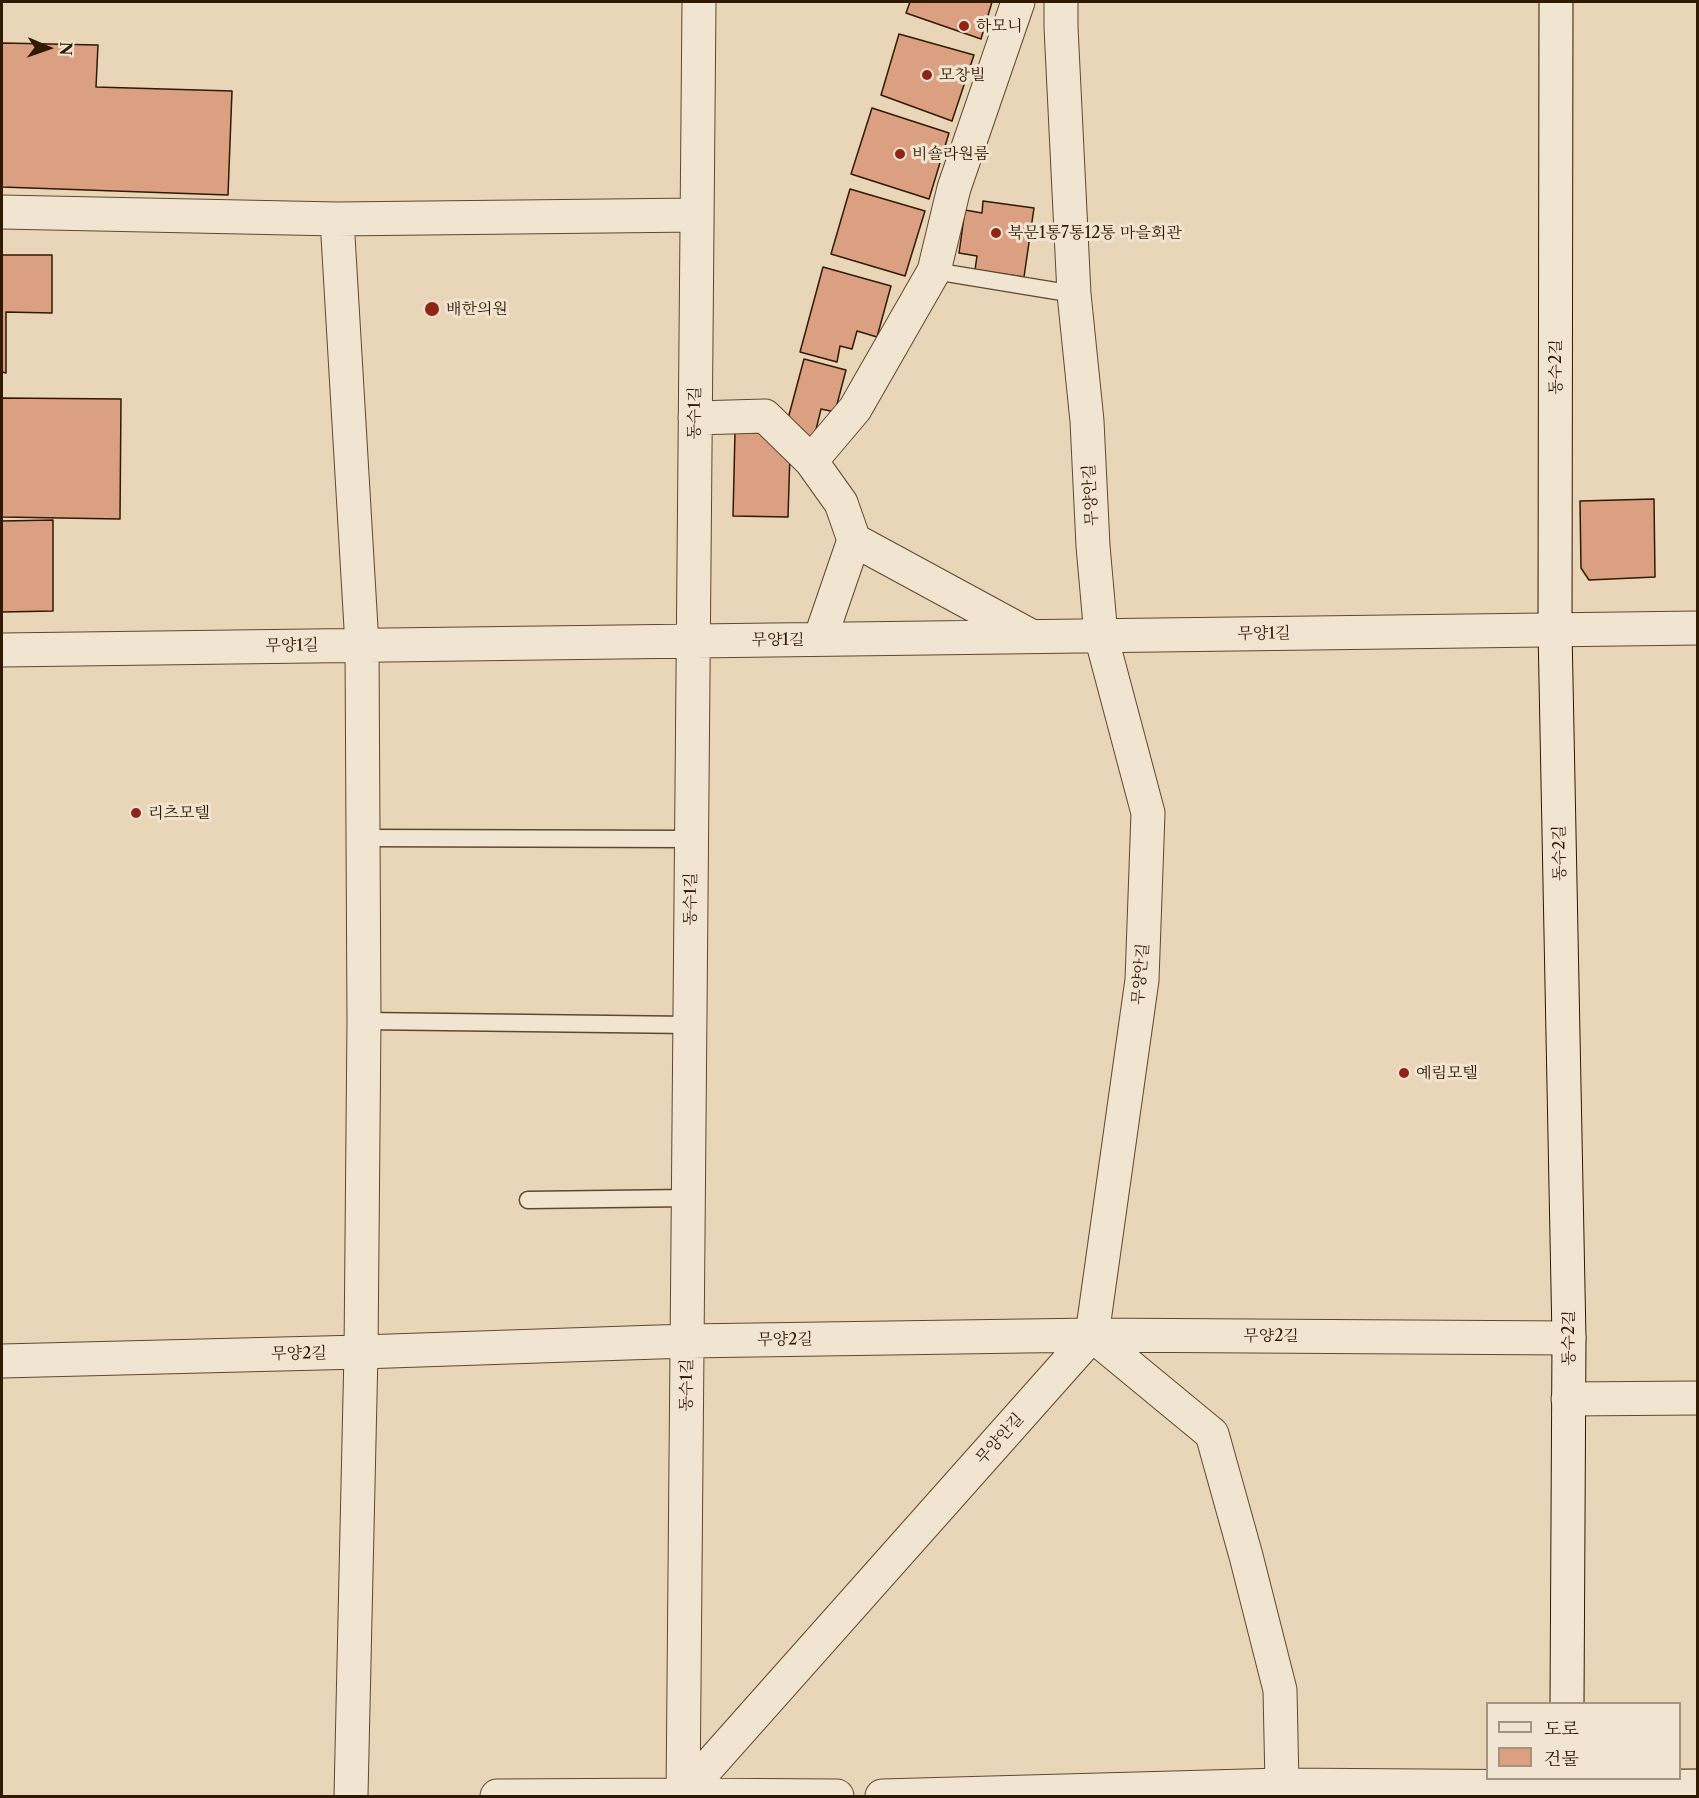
<!DOCTYPE html>
<html>
<head>
<meta charset="utf-8">
<style>
	body { margin:0 }
	#map { position:relative; width:1699px; height:1798px; overflow:hidden; background:#e9d6b8; font-family:"Libre Caslon Text","Noto Serif KR",serif }
	canvas { display:block }
	.frame { position:absolute; inset:0; border:3px solid #301a02; pointer-events:none }
	.legend { position:absolute; left:1486px; top:1702px; width:195px; height:78px; box-sizing:border-box; background:#f1e4d1; border:2px solid #a4937e; margin:0; padding:8px 10px; list-style:none; font-size:18px; color:#301a02 }
	.legend li { display:flex; align-items:center; gap:12px; height:30px }
	.legend b { width:30px; border:2px solid #a4937e }
	.north { position:absolute; left:18px; top:18px; width:60px; height:60px; -webkit-text-stroke:4px #f1e4d1; paint-order:stroke; rotate:92deg; font-size:16px; font-weight:700; line-height:24px; text-align:center; color:#301a02 }
	.north::after { content:''; display:block; margin:auto; width:21px; height:27px; background:#301a02; clip-path:polygon(50% 0,100% 100%,50% 72%,0 100%) }
</style>
</head>
<body>
<div id="map">
<canvas width="1699" height="1798"></canvas>
<div class="frame"></div>
<ul class="legend">
<li><b style="height:8px;background:#f1e4d1"></b>도로</li>
<li><b style="height:16px;background:#daa081"></b>건물</li>
</ul>
<div class="north">N</div>
</div>
<script>
const ctx = document.querySelector('canvas').getContext('2d');
ctx.lineJoin = 'round';
function fillPath(path, color) { ctx.fillStyle = color; ctx.fill(path, 'evenodd'); }
const toPath = rows => new Path2D(rows.map(r => 'M' + r).join(''));
function trace(path, color, width, dash) { ctx.strokeStyle = color; ctx.lineWidth = width; ctx.lineCap = dash ? 'butt' : 'round'; ctx.setLineDash(dash || []); ctx.stroke(path); }
function drawText(font, color, halo, rows, align = 'center') {
  ctx.font = font + ' "Libre Caslon Text","Noto Serif KR",serif'; ctx.lineWidth = 6; ctx.setLineDash([]); ctx.textBaseline = 'middle'; ctx.strokeStyle = halo; ctx.fillStyle = color; for (const [text, x, y, turn = 0] of rows) {
    ctx.save(); ctx.translate(x, y); ctx.rotate((+turn || 0) * Math.PI / 180); ctx.textAlign = isNaN(turn) ? turn : align; if (halo) ctx.strokeText(text, 0, 0); ctx.fillText(text, 0, 0); ctx.restore();
  }
}
const building = toPath([
	[910,2,992,2,981,39,906,13,910,2],
	[899,34,974,55,952,121,881,95,899,34],
	[2,43,98,45,96,87,232,91,228,195,2,187,2,43],
	[872,108,949,133,929,199,851,174,872,108],
	[850,189,925,211,905,276,831,254,850,189],
	[983,201,1034,208,1024,277,975,270,977,256,959,253,965,210,982,213,983,201],
	[2,255,52,255,52,313,6,312,6,373,2,372,2,255],
	[823,267,891,286,877,337,857,331,852,349,840,346,837,362,800,352,823,267],
	[804,359,846,370,835,412,821,409,814,438,785,430,804,359],
	[2,398,121,399,120,519,2,517,2,398],
	[735,432,767,433,790,453,788,517,733,516,735,432],
	[1654,499,1655,577,1589,580,1581,568,1580,501,1654,499],
	[53,520,53,611,2,612,2,521,53,520]
]);
fillPath(building, '#daa081');
trace(building, '#301a02', 1.5);
const lane = toPath([
	[934,271,1074,294],
	[363,838,692,839],
	[364,1021,690,1025],
	[528,1200,688,1198]
]);
const street = toPath([
	[2,212,337,219,697,215],
	[337,219,362,645,364,1021,361,1352,351,1796],
	[695,418,765,416,811,461,855,409,934,271,954,188,1018,2],
	[811,461,841,503,854,540,1029,635],
	[820,639,854,540],
	[2,650,1698,628],
	[1092,1335,1212,1434,1246,1556,1280,1690,1282,1785],
	[2,1361,361,1352,687,1341,1092,1335,1569,1338],
	[1568,1399,1698,1398],
	[683,1795,1092,1335,1142,980,1148,813,1101,636,1093,546,1087,421,1074,294,1061,27,1061,2],
	[497,1796,683,1795,837,1796],
	[683,1796,699,2],
	[882,1796,1282,1785,1566,1787]
]);
const secondary = toPath([
	[1556,2,1555,630,1569,1338,1567,1704],
	[1566,1787,1698,1786]
]);
trace(lane, '#5e4930', 19);
trace(street, '#5e4930', 35);
trace(secondary, '#301a02', 35);
trace(lane, '#f1e4d1', 16);
trace(street, '#f1e4d1', 33);
trace(secondary, '#f1e4d1', 33);
for (const [x, y, r, color] of [
	[964,26,6,"#8f2418"],
	[927,75,6,"#8f2418"],
	[900,154,6,"#8f2418"],
	[996,233,6,"#8f2418"],
	[432,309,8,"#8f2418"],
	[136,813,6,"#8f2418"],
	[1404,1073,6,"#8f2418"]
]) { const dot = new Path2D(); dot.arc(x, y, r, 0, 2 * Math.PI); ctx.fillStyle = color; ctx.fill(dot); trace(dot, '#f1e4d1', 2); }
drawText('16px', '#301a02', '#f1e4d1', [
	["하모니",976,26],
	["모창빌",939,75],
	["비숄라원룸",912,154],
	["북문1통7통12통 마을회관",1008,233],
	["배한의원",446,309],
	["리츠모텔",148,813],
	["예림모텔",1416,1073]
], 'left');
drawText('16px', '#301a02', '#f1e4d1', [
	["동수2길",1556,367,-90],
	["동수1길",695,413,-89],
	["무양안길",1091,495,-93],
	["무양1길",1264,634,-1],
	["무양1길",778,640],
	["무양1길",292,646,-1],
	["동수2길",1560,853,-91],
	["동수1길",691,899,-89],
	["무양안길",1141,974,-85],
	["무양2길",1271,1336],
	["동수2길",1569,1338,-90],
	["무양2길",785,1340,-1],
	["무양2길",299,1354,-1],
	["동수1길",687,1385,-89],
	["무양안길",1000,1439,-48]
]);
</script>
</body>
</html>
